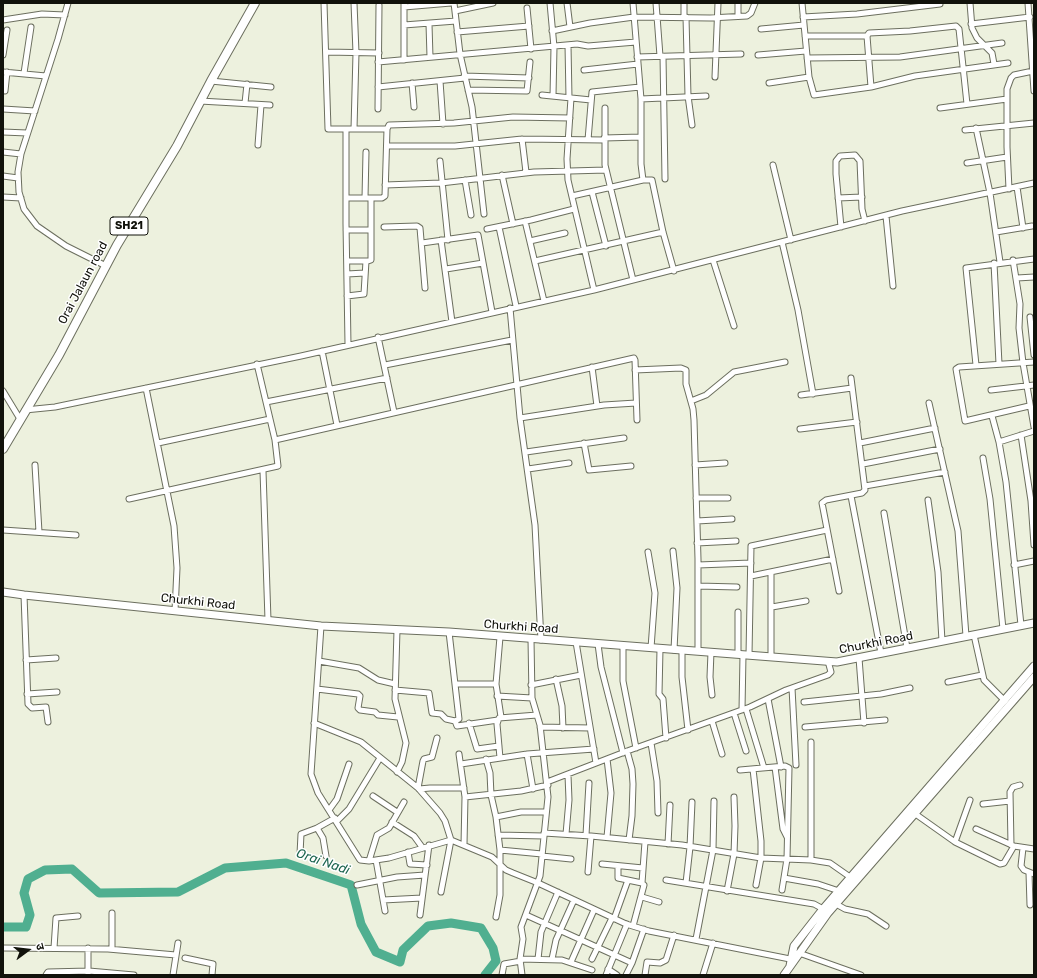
<!DOCTYPE html>
<html>
<head>
<meta charset="utf-8">
<style>
	body { margin:0 }
	#map { position:relative; width:1037px; height:978px; overflow:hidden; background:#edf1de; font-family:Rubik,"Noto Sans Devanagari",sans-serif }
	canvas { display:block }
	.frame { position:absolute; inset:0; border:4px solid #11120b; pointer-events:none }
	.north { position:absolute; left:8px; top:930px; width:40px; height:40px; -webkit-text-stroke:3px #fff; paint-order:stroke; rotate:75deg; font-size:11px; font-weight:700; line-height:16px; text-align:center; color:#11120b }
	.north::after { content:''; display:block; margin:auto; width:14px; height:18px; background:#11120b; clip-path:polygon(50% 0,100% 100%,50% 72%,0 100%) }
</style>
</head>
<body>
<div id="map">
<canvas width="1037" height="978"></canvas>
<div class="frame"></div>
<div class="north">उ</div>
</div>
<script>
const ctx = document.querySelector('canvas').getContext('2d');
ctx.lineJoin = 'round';
const toPath = rows => new Path2D(rows.map(r => 'M' + r).join(''));
function trace(path, color, width, dash) { ctx.strokeStyle = color; ctx.lineWidth = width; ctx.lineCap = dash ? 'butt' : 'round'; ctx.setLineDash(dash || []); ctx.stroke(path); }
function drawText(font, color, halo, rows, align = 'center') {
  ctx.font = font + ' Rubik,sans-serif'; ctx.lineWidth = 3; ctx.setLineDash([]); ctx.textBaseline = 'middle'; ctx.strokeStyle = halo; ctx.fillStyle = color; for (const [text, x, y, turn = 0] of rows) {
    ctx.save(); ctx.translate(x, y); ctx.rotate((+turn || 0) * Math.PI / 180); ctx.textAlign = isNaN(turn) ? turn : align; if (halo) ctx.strokeText(text, 0, 0); ctx.fillText(text, 0, 0); ctx.restore();
  }
}
trace(toPath([
	[3,927,26,927,30,915,24,893,28,879,45,870,72,869,99,893,178,892,225,868,286,863,351,885,361,924,376,952,400,962,403,950,428,926,451,923,481,928,493,948,496,961,485,975]
]), '#50af90', 9);
const street = toPath([
	[68,3,58,39,21,154,18,172,19,192,24,209,37,226,66,246,106,266],
	[324,3,328,129,387,129],
	[404,3,404,60],
	[454,3,460,54,472,107,484,214],
	[550,3,554,47,553,96],
	[567,3,570,27],
	[633,3,641,99,641,164,643,180],
	[656,3,660,56],
	[738,3,738,16],
	[802,3,809,77,814,95,871,87,915,76,1008,63],
	[970,3,972,28,977,38,992,53,994,64],
	[1028,3,1034,91],
	[404,7,451,3],
	[527,8,531,49],
	[455,11,493,3],
	[684,17,684,3],
	[686,17,688,96,692,125],
	[803,17,857,14,940,4],
	[3,20,42,14,65,15],
	[429,24,430,57],
	[971,24,1030,17],
	[404,25,456,21],
	[761,29,804,25],
	[552,31,590,23,634,17,710,18,747,16,751,13,755,3],
	[457,32,529,26],
	[805,36,867,36],
	[568,45,569,98],
	[326,52,379,53],
	[3,55,7,30],
	[758,55,806,51],
	[663,56,665,179],
	[637,57,741,54],
	[807,58,900,57,1002,43],
	[378,62,577,44,588,46,636,42],
	[584,70,638,64],
	[3,72,46,76],
	[24,73,31,27],
	[464,76,529,78],
	[715,77,718,3],
	[211,81,271,87],
	[440,81,443,124],
	[412,83,414,107],
	[769,83,809,77],
	[378,87,465,78],
	[871,87,867,36,869,33,910,31,956,26,959,29,967,104],
	[468,90,527,91,530,62],
	[5,91,7,72],
	[542,95,591,100],
	[571,98,567,159,568,180,594,290],
	[641,99,706,96],
	[200,101,270,105],
	[245,103,247,84],
	[605,108,605,165,633,280],
	[940,108,1007,99],
	[3,109,35,111],
	[378,109,379,5],
	[976,128,990,193,1000,262],
	[354,129,356,53,354,3],
	[346,130,346,224,348,344],
	[965,130,1034,123],
	[3,132,27,133],
	[604,138,641,137],
	[522,139,526,172],
	[588,140,592,92,640,87],
	[258,145,261,105],
	[387,146,455,146,522,139,604,140],
	[3,152,21,154],
	[440,161,448,240],
	[967,163,1007,157],
	[773,165,791,240],
	[502,175,513,224],
	[3,176,18,178],
	[465,180,471,215],
	[385,185,441,183,534,172,606,170],
	[1017,187,1023,228],
	[1009,189,1007,147,1007,89,1011,78,1014,75,1033,71],
	[592,192,606,246],
	[572,196,643,180,652,180,663,232,674,271],
	[3,197,21,198],
	[346,198,382,198,385,196,387,129,389,125,454,123,513,117,570,118],
	[365,198,366,152],
	[838,198,862,197],
	[886,216,893,286],
	[525,221,544,301],
	[384,227,417,226,420,228,425,288],
	[499,227,516,306],
	[841,227,836,174,836,161,840,156,855,155,860,161,862,209,865,221],
	[487,229,531,220,574,209],
	[346,230,371,230],
	[996,232,1032,226],
	[441,240,452,322],
	[530,241,565,233],
	[782,242,798,310,813,394],
	[422,243,478,235,492,312],
	[713,260,734,326],
	[1013,260,1020,304,1019,328,1023,363,1034,427],
	[347,261,368,261,371,260,371,198],
	[535,261,663,232],
	[994,263,999,364],
	[446,269,483,263],
	[347,274,365,273],
	[1017,278,1034,277],
	[347,296,364,294,366,261],
	[510,308,520,418,535,525,541,640],
	[1030,317,1034,355],
	[378,337,394,412],
	[322,351,337,425],
	[385,365,512,340],
	[976,365,966,268,1034,259],
	[592,367,597,406],
	[635,370,681,368,686,370,686,384,693,409,694,420,698,559,698,651],
	[146,388,174,526,177,568,175,611],
	[991,390,1034,385],
	[3,391,20,419],
	[801,395,852,388],
	[691,401,706,395,734,372,785,362],
	[266,402,387,378],
	[929,403,958,531,966,636],
	[1029,406,965,421,956,369,959,367,1034,362],
	[25,410,55,407,301,356,594,290,902,211,1034,183],
	[992,416,999,442,1006,482,1021,625],
	[520,418,604,405,636,403],
	[800,429,857,422],
	[1021,435,1031,501,1034,545],
	[275,440,634,358,635,360,637,420],
	[999,442,1034,431],
	[158,443,270,419],
	[584,443,589,470,631,466],
	[860,443,935,428],
	[526,452,624,438],
	[983,458,990,499,1003,629],
	[863,464,940,449],
	[35,465,39,532],
	[695,465,725,463],
	[528,469,569,463],
	[263,471,268,620],
	[865,486,945,472],
	[851,496,881,653],
	[696,498,728,498],
	[129,499,278,466,275,440,257,364],
	[928,500,938,572,942,641],
	[884,513,907,648],
	[697,521,732,519],
	[3,530,76,535],
	[697,543,736,541],
	[673,551,677,588,674,650],
	[648,552,655,593,651,648],
	[698,565,751,563],
	[1014,565,1034,561],
	[751,576,833,559],
	[698,586,737,587],
	[839,591,822,503,826,500,862,493,865,490,851,378],
	[24,595,28,704,32,708,46,707,48,722],
	[772,607,806,601],
	[738,612,738,654],
	[321,626,311,774,318,793,360,860,369,861,389,858,451,840,492,857,506,870,513,873,538,883,626,924,649,931,790,959],
	[974,635,984,680,1005,701],
	[500,637,496,684,501,717],
	[576,642,596,763],
	[598,644,601,667,623,753],
	[623,646,623,681,636,748],
	[660,649,659,694,663,699,666,738],
	[682,650,682,677,688,730],
	[711,652,710,677,712,695],
	[749,655,751,546,827,530],
	[771,657,771,572],
	[859,658,864,723],
	[26,660,56,658],
	[319,661,359,668,378,680,395,684],
	[556,679,562,706,563,728],
	[948,682,982,675],
	[455,684,496,684],
	[531,685,581,675],
	[792,688,796,765],
	[317,689,358,694,360,696,358,708,360,710,375,712,378,715,398,717],
	[395,690,429,693,432,713,441,714,446,719,455,721,459,719,449,632],
	[27,694,57,692],
	[497,696,532,698],
	[768,699,781,767],
	[804,702,881,694,910,688],
	[746,709,764,768],
	[742,710,743,655],
	[734,713,746,751],
	[455,721,457,726,498,720],
	[712,721,722,754],
	[314,723,361,742,418,788,440,813,445,821,451,840,441,892],
	[469,723,477,749,499,746],
	[540,727,590,728],
	[805,727,885,720],
	[651,743,657,781,658,813],
	[627,751,632,769,633,784,632,816,629,840],
	[459,754,465,797,464,845],
	[527,754,533,789],
	[500,758,497,724,499,718,537,715],
	[486,759,490,773,491,795,496,817,500,850,500,895,496,917],
	[461,764,527,754,594,749],
	[775,767,783,829,787,837],
	[753,769,761,841,761,858,756,885],
	[740,770,785,766,789,768,787,859,782,890],
	[397,772,402,762,406,743,395,699,397,630],
	[547,782,630,750,750,707,786,690,828,675,831,672,828,661],
	[418,788,423,761,424,759,432,757,437,738],
	[419,789,430,788,464,788],
	[373,796,397,812],
	[465,797,521,791,548,785],
	[983,804,1010,801],
	[329,810,337,799,349,764],
	[914,813,955,842,1000,864,1004,863,1014,846],
	[496,817,521,812,546,812],
	[337,821,349,809,380,758],
	[392,822,414,836,422,847],
	[317,828,323,838,326,856],
	[976,829,1014,846,1034,849],
	[544,833,591,836,682,845,761,858,811,860,830,863,850,877],
	[566,834,569,800,568,775],
	[498,835,544,836],
	[586,835,589,783],
	[607,837,611,793,607,759],
	[955,842,970,800],
	[668,844,670,805],
	[1011,845,1010,792,1013,787,1020,785],
	[1023,848,1021,866,1024,870,1034,874],
	[500,850,542,854],
	[408,852,410,864,427,865],
	[300,854,301,834,317,828,335,818],
	[542,856,571,859],
	[376,860,385,911],
	[811,860,811,742],
	[369,861,377,835,389,828,404,802],
	[602,864,643,868],
	[618,866,618,878,642,883,644,885,633,926],
	[588,872,591,836],
	[1029,873,1030,905],
	[784,878,818,884,839,891],
	[666,880,814,904,825,910],
	[642,883,645,842],
	[686,883,690,847,692,802],
	[357,885,397,877,425,875],
	[727,891,734,854,735,826,734,797],
	[642,897,659,902],
	[383,900,422,898],
	[836,904,845,909,868,914,886,926],
	[112,913,112,949],
	[420,915,429,845],
	[526,915,632,963],
	[614,919,628,880],
	[696,939,713,850,714,801],
	[3,948,108,949,176,955],
	[54,948,56,918,78,916],
	[88,948,88,975],
	[799,953,861,975],
	[185,958,213,964,212,975],
	[520,959,562,960,592,970],
	[538,959,541,932,558,892],
	[552,959,556,940,574,900],
	[592,959,612,918],
	[571,962,594,910],
	[608,969,617,975],
	[46,975,48,972,89,971,134,975],
	[173,975,178,943],
	[502,975,504,964,521,961],
	[522,975,520,959,523,939,521,927,540,876,548,797,540,725,532,698,531,639],
	[606,975,627,924],
	[626,975,632,963,644,929],
	[645,975,647,962,660,963,666,960,674,935],
	[703,975,713,943]
]);
const secondary = toPath([
	[3,592,24,595,321,626,449,632,837,662,1034,623],
	[790,966,794,946,823,909,1034,666],
	[784,975,828,913,1034,677]
]);
const primary = toPath([
	[3,449,59,355,117,245,177,146,211,81,255,3]
]);
trace(street, '#6c6f5f', 7);
trace(secondary, '#6c6f5f', 9);
trace(primary, '#6c6f5f', 10);
trace(street, '#fff', 5);
trace(secondary, '#fff', 7);
trace(primary, '#fff', 8);
for (const [x, y, w] of [
	[129,226,38]
]) { const box = new Path2D(); box.roundRect(x - w / 2, y - 9, w, 18, 3); ctx.fillStyle = '#fff'; ctx.fill(box); trace(box, '#11120b', 1); }
drawText('bold 11px', '#11120b', null, [
	["SH21",129,226]
]);
drawText('12px', '#11120b', '#fff', [
	["Orai Jalaun road",83,283,-62],
	["Churkhi Road",198,602,6],
	["Churkhi Road",521,627,4],
	["Churkhi Road",876,643,-11]
]);
drawText('italic 13px', '#1c654f', '#fff', [
	["Orai Nadi",323,862,19]
]);
</script>
</body>
</html>
